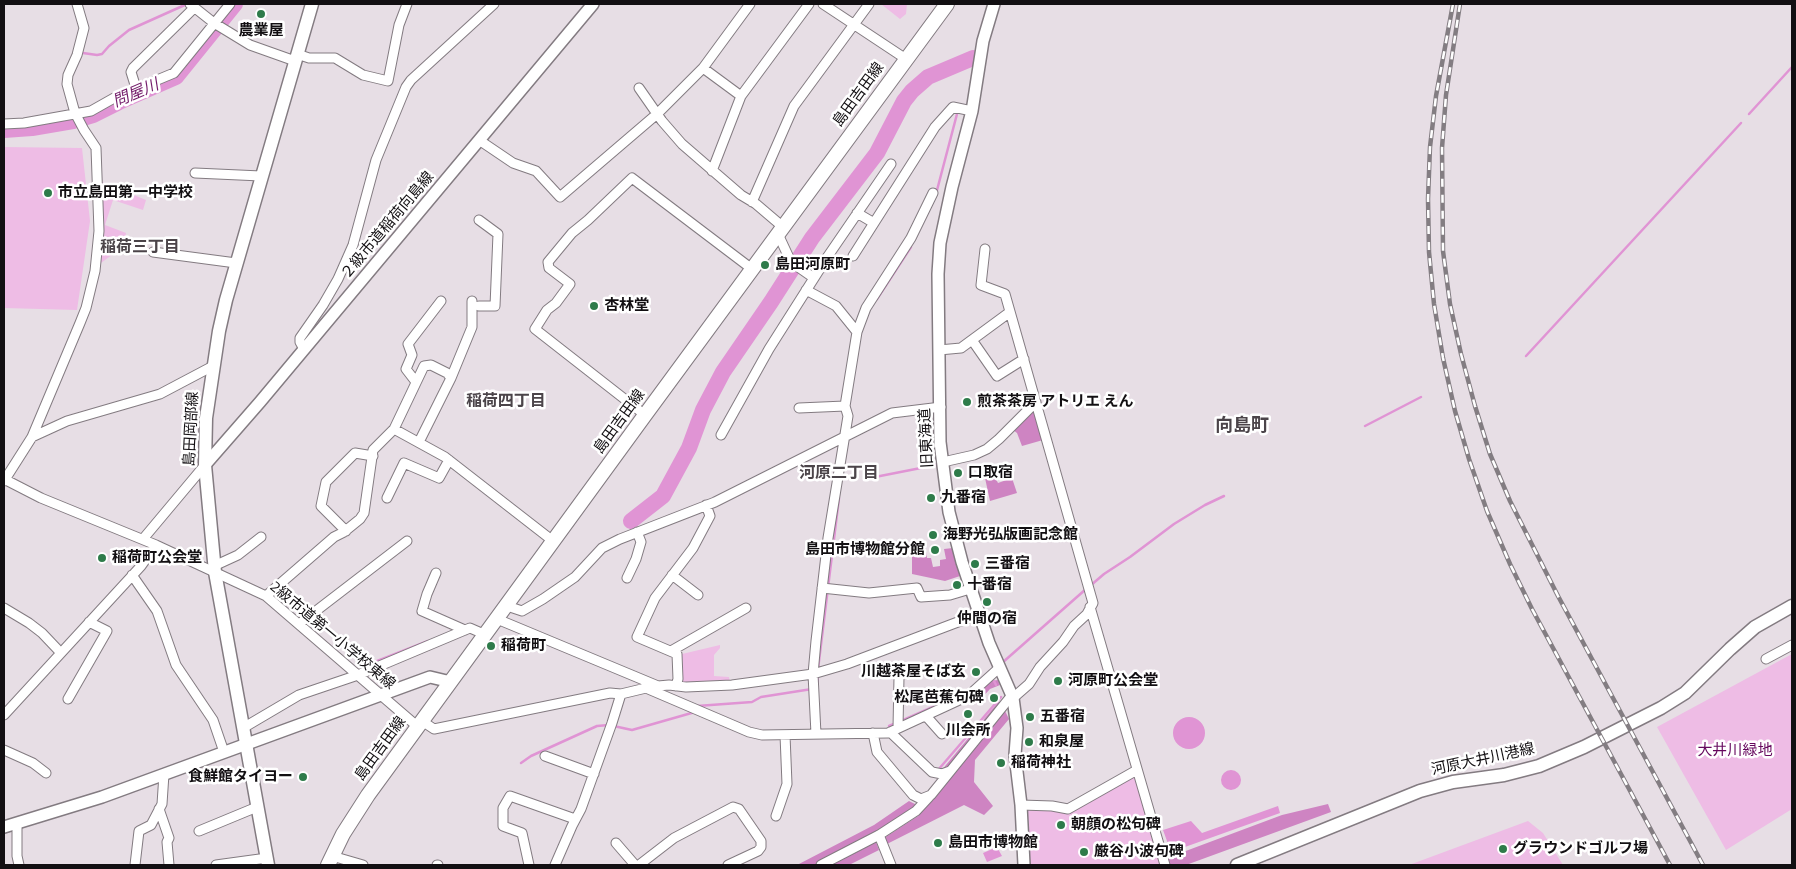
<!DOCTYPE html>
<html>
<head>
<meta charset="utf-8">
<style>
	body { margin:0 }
	#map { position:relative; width:1796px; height:869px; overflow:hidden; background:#e7dee5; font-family:"Titillium Web",sans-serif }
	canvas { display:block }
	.frame { position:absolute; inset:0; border:5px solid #120f12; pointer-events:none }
</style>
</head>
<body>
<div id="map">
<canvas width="1796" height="869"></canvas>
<div class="frame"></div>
</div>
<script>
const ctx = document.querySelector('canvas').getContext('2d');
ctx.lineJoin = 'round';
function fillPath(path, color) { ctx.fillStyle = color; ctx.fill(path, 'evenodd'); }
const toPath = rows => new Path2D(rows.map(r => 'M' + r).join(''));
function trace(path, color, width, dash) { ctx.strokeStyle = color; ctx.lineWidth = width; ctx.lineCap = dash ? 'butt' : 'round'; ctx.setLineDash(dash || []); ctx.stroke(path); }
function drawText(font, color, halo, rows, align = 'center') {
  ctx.font = font + ' "Titillium Web","Noto Sans JP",sans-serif'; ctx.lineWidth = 5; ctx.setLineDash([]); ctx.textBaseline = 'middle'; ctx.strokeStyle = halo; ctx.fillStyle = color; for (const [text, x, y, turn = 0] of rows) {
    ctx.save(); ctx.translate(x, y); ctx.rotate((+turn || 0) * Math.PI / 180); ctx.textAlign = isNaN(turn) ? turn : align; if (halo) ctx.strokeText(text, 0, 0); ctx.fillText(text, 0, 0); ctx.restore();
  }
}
fillPath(toPath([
	[881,4,907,4,906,14,900,19],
	[4,147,82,148,90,221,77,310,4,308],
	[102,182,146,200,143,210,113,200,105,225,126,233,124,246,101,263,98,262,100,185],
	[720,645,720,648,714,655,714,676,729,677,730,682,683,682,682,654],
	[1792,654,1792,809,1726,850,1657,727],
	[1135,776,1162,865,1030,865,1026,810,1052,810,1068,814],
	[1528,821,1543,833,1563,865,1409,865]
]), '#eebce5');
fillPath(toPath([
	[1035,409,1043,440,1022,446,1017,433,1013,430],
	[994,475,998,483,1012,478,1017,493,990,501,985,478],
	[925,544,927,558,931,558,933,567,940,566,940,560,946,559,944,549,953,548,960,576,945,581,912,574,912,546],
	[998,680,1000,685,990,689,976,704,972,698,991,681],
	[999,701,1001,705,949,769,941,771],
	[1005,711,1009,719,975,760,974,782,993,806,984,815,964,805,887,844,884,838,918,816],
	[909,801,917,805,877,832,814,865,797,865,874,825],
	[1328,804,1331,812,1186,865,1169,865,1167,858,1282,815],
	[876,842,879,850,849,865,832,865]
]), '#ce84c2');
fillPath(toPath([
	'1173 733a16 16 0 1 1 32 0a16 16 0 1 1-32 0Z',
	'1221 780a10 10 0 1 1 20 0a10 10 0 1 1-20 0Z',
	[1278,806,1280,813,1171,852,1163,830,1191,821,1202,833],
	[997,847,1002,856,987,862,983,853]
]), '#e094d4');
trace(toPath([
	[83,53,97,55,102,54,109,46,129,30,187,4],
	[1749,114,1792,67],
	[936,194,957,114],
	[877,299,911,247],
	[1526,356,1741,123],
	[1365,426,1421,397],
	[870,478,936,465],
	[1090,586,1104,574,1130,557,1174,524,1205,505,1224,496],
	[1002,663,1086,589],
	[362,667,428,641],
	[818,669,839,498],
	[994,681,996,685],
	[817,688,818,675],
	[697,706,752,702,761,697,812,689],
	[901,721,942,703],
	[892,729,889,726,896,723],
	[521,763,531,756,597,726,609,725,632,730,695,712],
	[936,770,938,770,1001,697]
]), '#e094d4', 2.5);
trace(toPath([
	[4,130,32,128,73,121,93,115,119,102,176,77,235,4],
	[631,521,663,496,689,448,703,410,723,372,771,302,812,238,877,153,904,101,912,91,928,77,973,58]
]), '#e094d4', 16);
const minor = toPath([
	[190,4,214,23,250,45,295,61],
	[823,4,906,59],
	[297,54,309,58,335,58,363,75,388,81,399,25,407,4],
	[703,68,741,96],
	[136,88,131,72,133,68,194,8],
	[639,88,662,121,682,144,741,195,756,204,783,227],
	[4,124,24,123,91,111,114,98,174,73,230,4],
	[479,140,513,163,536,171,560,197,657,114,703,68,750,4],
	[712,171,741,96,809,4],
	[195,173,261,176],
	[752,202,794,106,869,4],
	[857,213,874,223],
	[479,220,498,234,495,306,479,306],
	[778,234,791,262,814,278],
	[985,249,981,285,1005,294,1093,603,1087,614,1074,626,1063,642,1040,667,1029,684,1013,698],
	[153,252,236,263],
	[853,256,935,127,953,107,972,111],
	[806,290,836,306,857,332,845,406,848,416,828,538,816,641,813,674,816,734],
	[857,332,866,308,911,238,933,193],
	[972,340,997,376,1024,359],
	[304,349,300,342,300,338,323,305,338,279,353,245,376,160,406,87,411,80,494,4],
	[939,350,961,348,1010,312],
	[451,378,472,327,472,301],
	[416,382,406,369,412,355,408,344,441,301],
	[799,408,845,406],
	[645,415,535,329,547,310,556,303,570,284,549,268,548,262,572,233,588,220,632,178,752,269],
	[394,429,424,366,431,365,447,373,451,378,419,442],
	[721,435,769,349,828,256,891,164],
	[32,437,67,421,160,394,213,366],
	[943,462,974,455,987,449,999,439,1036,402],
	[4,479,41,498,156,545,266,596,418,727],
	[4,481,32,437,80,323,86,308,95,271,99,231,96,148,84,130,75,113,67,84,68,75,77,55,84,28,77,4],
	[387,498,404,463,439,478,449,460],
	[346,531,321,506,326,482,355,453,373,456],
	[143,539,205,465],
	[214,566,238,555,261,537],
	[436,573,427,594,422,611,465,630],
	[132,575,157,611,176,665,213,720,224,752],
	[672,575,698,595],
	[627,578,636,559,641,542,637,532],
	[822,588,869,593,917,588,921,597,950,595,970,589],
	[266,596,334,537,344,532,360,519,364,513,373,450,394,429,445,457,553,541],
	[507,606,522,611,543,599,575,577,602,548,620,539,715,502,892,413,941,407],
	[1090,607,1165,865],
	[4,608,29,623,42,633,61,653],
	[497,619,658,686,669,685,686,687,732,685,813,674,847,664,979,614],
	[299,624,407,541],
	[671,651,746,608],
	[1766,659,1792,645],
	[676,686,678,679,677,654,637,637,655,598,693,548,710,516,706,505],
	[68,699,107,631,89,622],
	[4,715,141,566,156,545],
	[926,716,942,734],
	[422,721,434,729,610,693,621,694],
	[243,728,299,695,358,675,465,630,470,628,486,635],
	[898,728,899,677],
	[890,732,932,772,942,774,950,771],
	[873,733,877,752,913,795,921,799,931,795,1012,695],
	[4,750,33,763,46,773],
	[545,756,594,774],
	[1021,805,1052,806,1068,809,1137,770],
	[159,809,169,838,167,842,169,865],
	[776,816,787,784,785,735],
	[17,823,17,856,19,865],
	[199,831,257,807],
	[879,835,891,865],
	[616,843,635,865],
	[332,856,363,865],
	[135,865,139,831,151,825,162,804,164,774],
	[216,865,267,858],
	[437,865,438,865],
	[529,865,522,833,503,826,503,808,510,796,575,819],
	[555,865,572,826,581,809,612,723,621,694,646,688,749,732,762,735,888,733,968,696,999,668],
	[639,865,674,838,733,807,739,809,761,841,761,847,758,851,728,865],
	[821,865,879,835,916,811,929,797]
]);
const tertiary = toPath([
	[994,4,983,41,972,111,952,187,940,243,938,274,940,442,949,512,962,562,989,643,1013,698,1017,728,1015,755,1021,805,1024,865],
	[205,465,260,402,593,4],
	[4,827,102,797,430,677,451,682]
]);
const secondary = toPath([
	[268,865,215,572,205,465,206,418,219,331,226,300,312,4],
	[1237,865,1420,791,1453,782,1504,775,1539,766,1584,747,1661,708,1685,693,1730,649,1755,627,1792,606]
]);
const primary = toPath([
	[328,865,343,834,368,795,645,415,947,4]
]);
trace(minor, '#837b81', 11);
trace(tertiary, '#837b81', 14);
trace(secondary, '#837b81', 15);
trace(primary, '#837b81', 16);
trace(minor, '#fff', 9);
trace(tertiary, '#fff', 11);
trace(secondary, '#fff', 12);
trace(primary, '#fff', 14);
const rail = toPath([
	[1453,4,1436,96,1430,147,1428,199,1429,252,1434,304,1443,358,1455,411,1469,459,1487,511,1510,564,1532,609,1670,865],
	[1460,4,1446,95,1442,148,1443,251,1450,304,1461,354,1475,406,1490,454,1510,501,1558,596,1703,865]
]);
trace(rail, '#837d82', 4.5);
trace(rail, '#fff', 2.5, [8]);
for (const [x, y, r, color] of [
	[261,14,5,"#2e7b4a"],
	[48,193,5,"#2e7b4a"],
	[765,265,5,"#2e7b4a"],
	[594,306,5,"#2e7b4a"],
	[967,402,5,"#2e7b4a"],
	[958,473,5,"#2e7b4a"],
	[931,498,5,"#2e7b4a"],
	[933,535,5,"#2e7b4a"],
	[935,550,5,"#2e7b4a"],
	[102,558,5,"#2e7b4a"],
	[975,564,5,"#2e7b4a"],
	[957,585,5,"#2e7b4a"],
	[987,602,5,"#2e7b4a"],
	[491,646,5,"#2e7b4a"],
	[976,672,5,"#2e7b4a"],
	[1058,681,5,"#2e7b4a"],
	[994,698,5,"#2e7b4a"],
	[968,714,5,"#2e7b4a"],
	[1030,717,5,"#2e7b4a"],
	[1029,742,5,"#2e7b4a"],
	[1001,763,5,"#2e7b4a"],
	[303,777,5,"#2e7b4a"],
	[1061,825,5,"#2e7b4a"],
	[938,843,5,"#2e7b4a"],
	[1503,849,5,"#2e7b4a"],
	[1084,852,5,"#2e7b4a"]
]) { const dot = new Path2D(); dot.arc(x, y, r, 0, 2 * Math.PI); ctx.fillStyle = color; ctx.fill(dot); trace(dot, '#fff', 2); }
drawText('bold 15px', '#120f12', '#fff', [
	["農業屋",261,31,"center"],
	["市立島田第一中学校",58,193],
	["島田河原町",775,265],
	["杏林堂",604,306],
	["煎茶茶房 アトリエ えん",977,402],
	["口取宿",968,473],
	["九番宿",941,498],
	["海野光弘版画記念館",943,535],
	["島田市博物館分館",925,550,"right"],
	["稲荷町公会堂",112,558],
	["三番宿",985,564],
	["十番宿",967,585],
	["仲間の宿",987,619,"center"],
	["稲荷町",501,646],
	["川越茶屋そば玄",966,672,"right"],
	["河原町公会堂",1068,681],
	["松尾芭蕉句碑",984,698,"right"],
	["五番宿",1040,717],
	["川会所",968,731,"center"],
	["和泉屋",1039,742],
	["稲荷神社",1011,763],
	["食鮮館タイヨー",293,777,"right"],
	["朝顔の松句碑",1071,825],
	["島田市博物館",948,843],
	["グラウンドゴルフ場",1513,849],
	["厳谷小波句碑",1094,852]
], 'left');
drawText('15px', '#120f12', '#fff', [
	["島田吉田線",859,95,-54],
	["２級市道稲荷向島線",388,226,-50],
	["島田吉田線",620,422,-54],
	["島田岡部線",192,429,-87],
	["旧東海道",927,438,-93],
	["2級市道第一小学校東線",332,636,40],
	["島田吉田線",381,749,-54],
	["河原大井川港線",1483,760,-12]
]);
drawText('15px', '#65075d', '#fff', [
	["大井川緑地",1735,751]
]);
drawText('italic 16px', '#731b6a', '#fff', [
	["問屋川",136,94,-23]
]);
drawText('bold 16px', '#4b4449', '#fff', [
	["稲荷三丁目",140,248],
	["稲荷四丁目",506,402],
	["河原二丁目",839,474]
]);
drawText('bold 18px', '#4b4449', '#fff', [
	["向島町",1242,427]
]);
</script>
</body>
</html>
